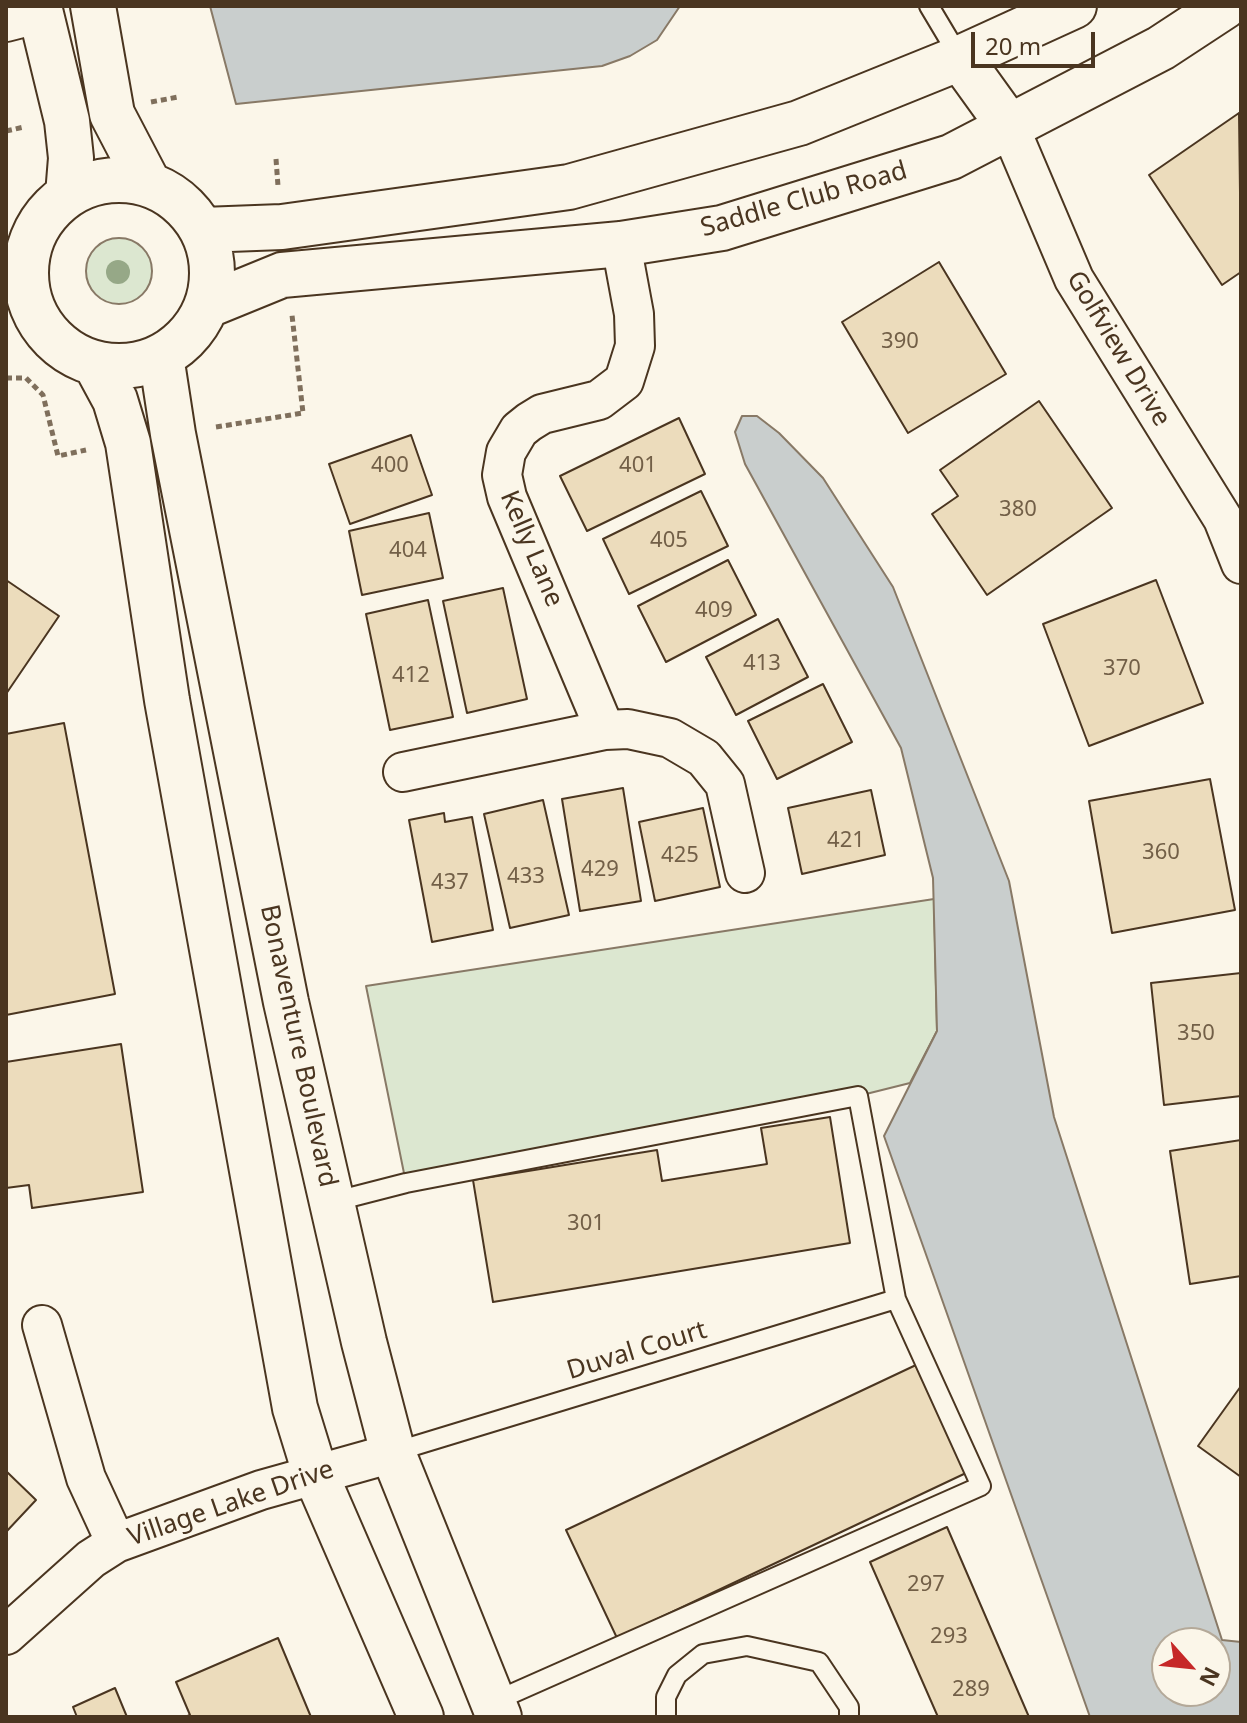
<!DOCTYPE html>
<html>
<head>
<meta charset="utf-8">
<style>
	body { margin:0 }
	#map { position:relative; width:1247px; height:1723px; overflow:hidden; background:#fbf6e9; font-family:"Noto Sans",sans-serif }
	canvas { display:block }
	.frame { position:absolute; inset:0; border:8px solid #4a3520; pointer-events:none }
	.north { position:absolute; left:1151px; top:1627px; width:80px; height:80px; box-sizing:border-box; background:#fbf6e9; border:2px solid #b4a999; border-radius:50%; rotate:117deg; font-size:22px; font-weight:700; line-height:32px; text-align:center; color:#4a3520 }
	.north::after { content:''; display:block; margin:auto; width:28px; height:36px; background:#c62828; clip-path:polygon(50% 0,100% 100%,50% 72%,0 100%) }
	.scale { position:absolute; left:971px; top:32px; width:124px; height:36px; box-sizing:border-box; border:4px solid #4a3520; border-top:0; padding-left:10px; font-size:24px; line-height:28px; white-space:nowrap; color:#4a3520; -webkit-text-stroke:6px #fbf6e9; paint-order:stroke }
</style>
</head>
<body>
<div id="map">
<canvas width="1247" height="1723"></canvas>
<div class="frame"></div>
<div class="north">N</div>
<div class="scale">20 m</div>
</div>
<script>
const ctx = document.querySelector('canvas').getContext('2d');
ctx.lineJoin = 'round';
function fillPath(path, color) { ctx.fillStyle = color; ctx.fill(path, 'evenodd'); }
const toPath = rows => new Path2D(rows.map(r => 'M' + r).join(''));
function trace(path, color, width, dash) { ctx.strokeStyle = color; ctx.lineWidth = width; ctx.lineCap = dash ? 'butt' : 'round'; ctx.setLineDash(dash || []); ctx.stroke(path); }
function drawText(font, color, halo, rows, align = 'center') {
  ctx.font = font + ' "Noto Sans",sans-serif'; ctx.lineWidth = 6; ctx.setLineDash([]); ctx.textBaseline = 'middle'; ctx.strokeStyle = halo; ctx.fillStyle = color; for (const [text, x, y, turn = 0] of rows) {
    ctx.save(); ctx.translate(x, y); ctx.rotate((+turn || 0) * Math.PI / 180); ctx.textAlign = isNaN(turn) ? turn : align; if (halo) ctx.strokeText(text, 0, 0); ctx.fillText(text, 0, 0); ctx.restore();
  }
}
const green = toPath([
	'86 271a33 33 0 1 1 66 0a33 33 0 1 1-66 0Z',
	[934,899,937,1031,910,1083,858,1096,406,1183,366,986,934,899]
]);
fillPath(green, '#dce7d0');
trace(green, '#887966', 2);
const water = toPath([
	[210,6,680,6,657,40,630,56,602,66,236,104,210,6],
	[742,416,757,416,779,433,823,478,893,587,1009,881,1054,1117,1222,1640,1241,1642,1241,1717,1090,1717,884,1136,937,1031,933,878,901,748,745,464,735,432,742,416],
	[1167,1643,1215,1643,1215,1691,1167,1691,1167,1643]
]);
fillPath(water, '#c9cecd');
trace(water, '#887966', 2);
const building = toPath([
	[1239,113,1241,272,1222,285,1149,175,1239,113],
	[939,262,1006,374,908,433,842,322,939,262],
	[1039,401,1112,508,987,595,932,514,958,496,940,470,1039,401],
	[679,418,705,474,587,531,560,476,679,418],
	[411,435,432,495,350,524,329,464,411,435],
	[701,491,728,546,629,594,603,539,701,491],
	[429,513,443,578,362,595,349,531,429,513],
	[728,560,756,615,666,662,638,606,728,560],
	[6,580,59,616,6,694,6,580],
	[1156,580,1203,703,1089,746,1043,624,1156,580],
	[503,588,527,699,467,713,443,601,503,588],
	[428,600,453,717,390,730,366,614,428,600],
	[778,619,808,677,736,715,706,657,778,619],
	[823,684,852,742,777,779,748,721,823,684],
	[64,723,115,994,6,1015,6,734,64,723],
	[1210,779,1235,910,1112,933,1089,801,1210,779],
	[623,788,641,901,580,911,562,799,623,788],
	[871,790,885,855,802,874,788,808,871,790],
	[543,800,569,915,510,928,484,814,543,800],
	[703,808,720,887,655,901,639,822,703,808],
	[444,813,445,822,472,817,493,930,432,942,409,820,444,813],
	[1241,973,1241,1096,1164,1105,1151,983,1241,973],
	[121,1044,143,1192,32,1208,29,1185,6,1188,6,1062,121,1044],
	[830,1117,850,1243,493,1302,473,1180,657,1150,662,1181,767,1164,761,1128,830,1117],
	[1241,1140,1241,1276,1190,1284,1170,1151,1241,1140],
	[916,1365,966,1473,617,1638,566,1530,916,1365],
	[1241,1386,1241,1477,1198,1446,1241,1386],
	[6,1471,36,1500,6,1532,6,1471],
	[947,1527,1029,1717,938,1717,870,1562,947,1527],
	[278,1638,311,1717,185,1717,190,1715,176,1682,278,1638],
	[115,1688,127,1717,77,1717,73,1707,115,1688]
]);
fillPath(building, '#ecdcbc');
trace(building, '#4a3520', 2);
const lane = toPath([
	[929,6,960,58],
	[332,1202,406,1183,858,1096,896,1299,981,1486,493,1702],
	[394,1452,896,1299],
	[666,1717,666,1697,677,1675,703,1654,747,1646,819,1662,849,1707,849,1717]
]);
const street = toPath([
	[6,22,41,13],
	[1009,126,1074,279,1223,519,1241,564],
	[605,730,507,497,502,475,506,452,519,430,529,422,542,414,599,400,624,381,635,346,634,314,621,244],
	[403,772,605,730,628,729,670,738,704,758,725,784,745,873],
	[42,1325,86,1478,116,1543],
	[6,1635,91,1559,116,1543,261,1490,393,1453]
]);
const secondary = toPath([
	[39,6,67,121,71,158,68,195],
	[93,6,112,114,147,181],
	[960,58,1009,126],
	'26 273a93 93 0 1 1 186 0a93 93 0 1 1-186 0Z',
	[203,230,282,227,569,187,799,123,960,58,1074,6],
	[206,306,282,275,621,244,722,228,951,157,1161,48,1225,6],
	[161,356,173,434,286,1002,364,1342,393,1453,499,1717],
	[95,363,115,400,128,443,167,700,295,1408,315,1473,421,1717]
]);
trace(lane, '#4a3520', 22);
trace(street, '#4a3520', 42);
trace(secondary, '#4a3520', 48);
trace(toPath([
	[151,102,178,97],
	[6,131,24,127],
	[276,159,278,186],
	[6,378,26,378,43,395,58,456,86,450],
	[216,427,303,413,292,315]
]), '#7f6f5c', 5, [6, 4]);
trace(lane, '#fbf6e9', 18);
trace(street, '#fbf6e9', 38);
trace(secondary, '#fbf6e9', 44);
ctx.fillStyle = '#96a887';
for (const [x, y] of [
	[118,272]
]) { ctx.beginPath(); ctx.arc(x, y, 12, 0, 2 * Math.PI); ctx.fill(); }
drawText('22px', '#725f47', null, [
	["390",900,342],
	["400",390,466],
	["401",638,466],
	["380",1018,510],
	["405",669,541],
	["404",408,551],
	["409",714,611],
	["413",762,664],
	["370",1122,669],
	["412",411,676],
	["421",846,841],
	["360",1161,853],
	["425",680,856],
	["429",600,870],
	["433",526,877],
	["437",450,883],
	["350",1196,1034],
	["301",586,1224],
	["297",926,1585],
	["293",949,1637],
	["289",971,1690]
]);
drawText('26px', '#4a3520', '#fbf6e9', [
	["Saddle Club Road",804,200,-16],
	["Golfview Drive",1118,349,59],
	["Kelly Lane",531,549,67],
	["Bonaventure Boulevard",298,1046,78],
	["Duval Court",637,1351,-17],
	["Village Lake Drive",231,1504,-19]
]);
</script>
</body>
</html>
